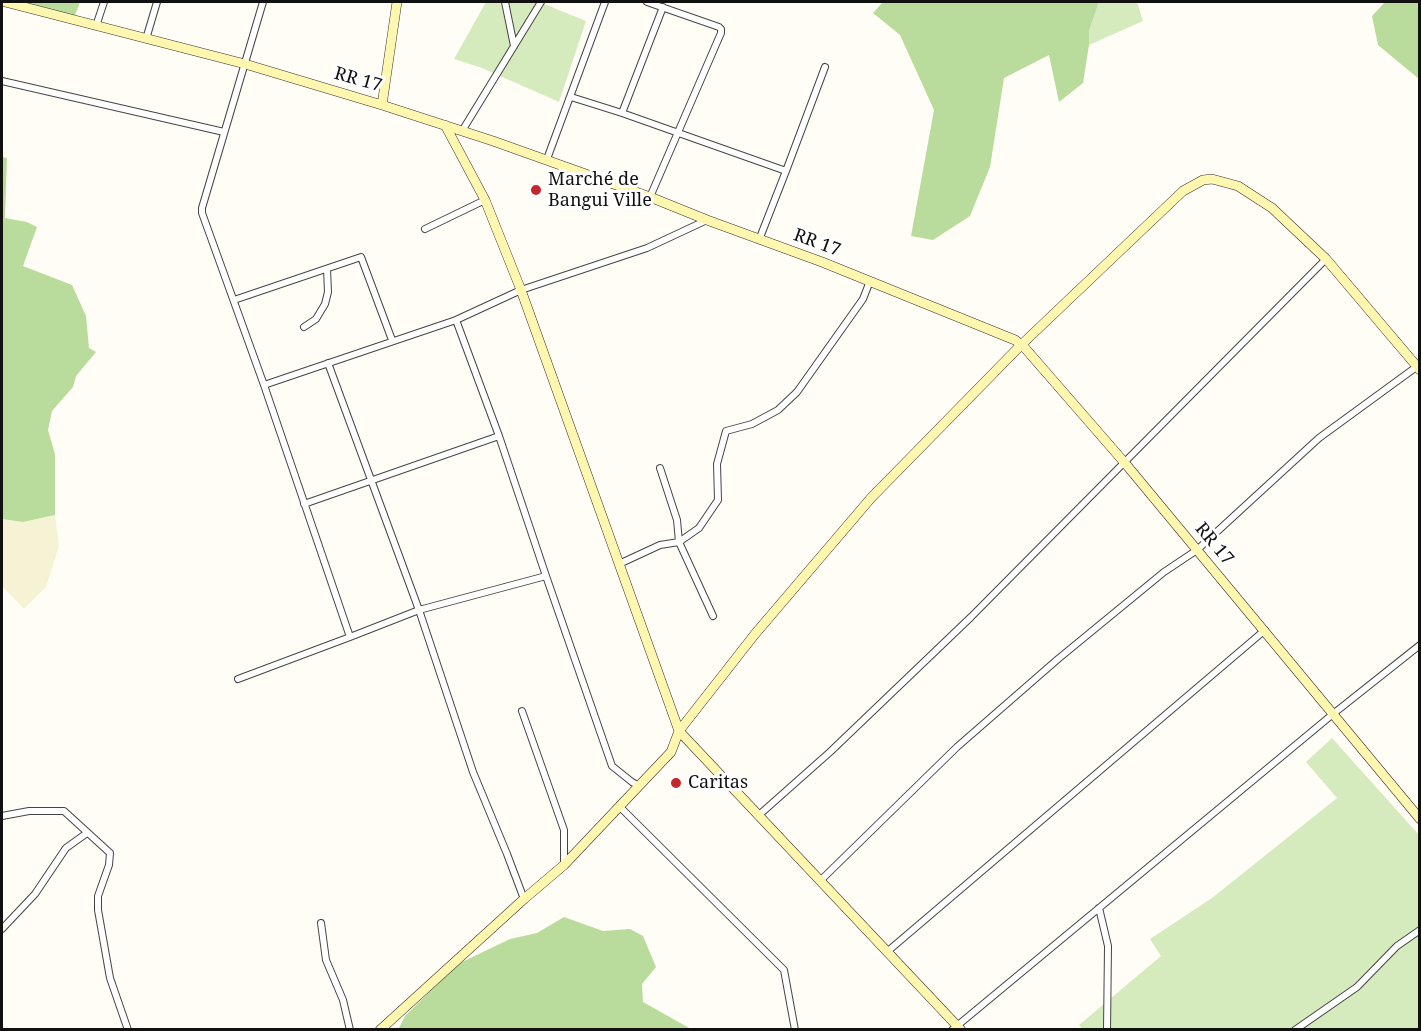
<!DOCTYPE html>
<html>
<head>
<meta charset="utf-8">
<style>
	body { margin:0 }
	#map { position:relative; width:1421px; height:1031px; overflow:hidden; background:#fffdf5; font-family:"Noto Serif",serif }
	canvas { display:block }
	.frame { position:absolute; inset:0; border:3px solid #111; pointer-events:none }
</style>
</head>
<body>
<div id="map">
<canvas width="1421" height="1031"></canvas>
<div class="frame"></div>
</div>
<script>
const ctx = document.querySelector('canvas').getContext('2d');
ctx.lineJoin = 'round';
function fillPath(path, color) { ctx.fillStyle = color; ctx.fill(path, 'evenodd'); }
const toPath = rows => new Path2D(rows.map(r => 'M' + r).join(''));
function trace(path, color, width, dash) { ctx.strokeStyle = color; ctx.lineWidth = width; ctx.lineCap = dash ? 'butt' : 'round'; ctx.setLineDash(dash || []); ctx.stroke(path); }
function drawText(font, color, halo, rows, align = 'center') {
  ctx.font = font + ' "Noto Serif",serif'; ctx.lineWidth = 6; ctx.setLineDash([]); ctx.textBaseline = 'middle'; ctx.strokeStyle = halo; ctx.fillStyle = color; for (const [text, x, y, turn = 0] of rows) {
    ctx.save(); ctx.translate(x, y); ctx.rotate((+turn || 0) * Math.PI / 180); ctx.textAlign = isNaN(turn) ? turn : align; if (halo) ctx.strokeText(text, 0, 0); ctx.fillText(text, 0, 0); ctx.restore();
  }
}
fillPath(toPath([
	[55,515,59,546,46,587,24,609,2,586,2,519,23,522]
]), '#f6f3d4');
fillPath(toPath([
	[486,2,539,2,586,21,559,102,482,68,454,59],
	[1099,2,1137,2,1143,21,1089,45,1089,31],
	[1332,738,1419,835,1419,1029,1083,1030,1079,1025,1161,956,1150,939,1212,898,1337,798,1306,762]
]), '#d5ebbd');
fillPath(toPath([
	[17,2,80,2,74,18],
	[883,2,1099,2,1089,31,1089,45,1083,83,1059,102,1049,55,1004,78,990,167,970,216,933,240,911,236,934,110,900,35,873,13],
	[1385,2,1419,2,1419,79,1378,45,1372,16],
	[2,157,7,158,5,218,27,222,37,227,23,266,72,285,86,316,89,348,96,352,76,376,73,387,52,411,48,430,55,454,55,515,23,522,2,519],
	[564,917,603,931,630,929,643,936,656,967,642,984,643,1002,691,1029,398,1030,405,1016,458,964,510,939,537,933]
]), '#b9dc9c');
const street = toPath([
	[263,2,202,208,202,213,264,385,350,637],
	[505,2,514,46],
	[647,2,719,27,721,29,721,33,650,197],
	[96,26,104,2],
	[146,39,157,2],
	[2,81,224,132],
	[571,97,622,113,786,171],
	[622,113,663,7],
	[462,131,541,2],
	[547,159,605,2],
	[425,229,485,200],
	[759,240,786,171,825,67],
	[234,300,361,257,392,340],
	[456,320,499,436,546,576,612,766,632,782,639,786],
	[304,327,316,319,325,304,328,292,327,269],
	[328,363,419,610,473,772,507,854,524,899],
	[264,385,456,320,521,290,647,248,707,220],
	[660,468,677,520,679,542,713,616],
	[304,504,499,436],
	[619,564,660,545,679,542,699,528,718,500,717,464,726,431,752,424,778,410,797,392,863,299,870,281],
	[238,679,350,637,419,610,546,576],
	[522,711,564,830,564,864],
	[619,806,784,970,795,1030],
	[759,815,830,752,971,617,1326,259],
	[2,816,29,811,64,811,110,853,109,865,98,896,98,910,110,978,128,1030],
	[821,880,957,747,1058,659,1164,572,1197,550,1319,438,1419,365],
	[1099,908,1108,946,1107,1030],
	[321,923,326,960,343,1000,350,1030],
	[2,929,35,894,66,848,87,833],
	[888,951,1265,630],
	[952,1030,1333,714,1420,645],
	[1295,1030,1357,987,1397,946,1420,930]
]);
const secondary = toPath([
	[5,2,245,64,382,105,493,141,650,197,707,220,822,262,1015,340,1024,347,1124,462,1420,819],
	[382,105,397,2],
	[445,125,485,200,521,290,679,731,961,1030],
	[380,1030,524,899,564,865,671,752,679,731,755,634,871,498,1021,345,1183,191,1203,180,1212,179,1238,186,1272,208,1326,259,1420,370]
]);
trace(street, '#444', 8);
trace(secondary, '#333', 10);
trace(street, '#fff', 6);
trace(secondary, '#fff6b0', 9);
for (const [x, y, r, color] of [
	[536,190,6,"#c4262e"],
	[676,783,6,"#c4262e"]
]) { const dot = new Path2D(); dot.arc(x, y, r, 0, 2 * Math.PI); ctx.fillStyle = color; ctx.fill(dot); trace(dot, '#fff', 2); }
drawText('18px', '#111', '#fff', [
	["RR 17",358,80,16],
	["RR 17",817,243,20],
	["RR 17",1214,544,50]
]);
drawText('18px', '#111', '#fff', [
	["Marché de",548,180],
	["Bangui Ville",548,201],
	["Caritas",688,783]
], 'left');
</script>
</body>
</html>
